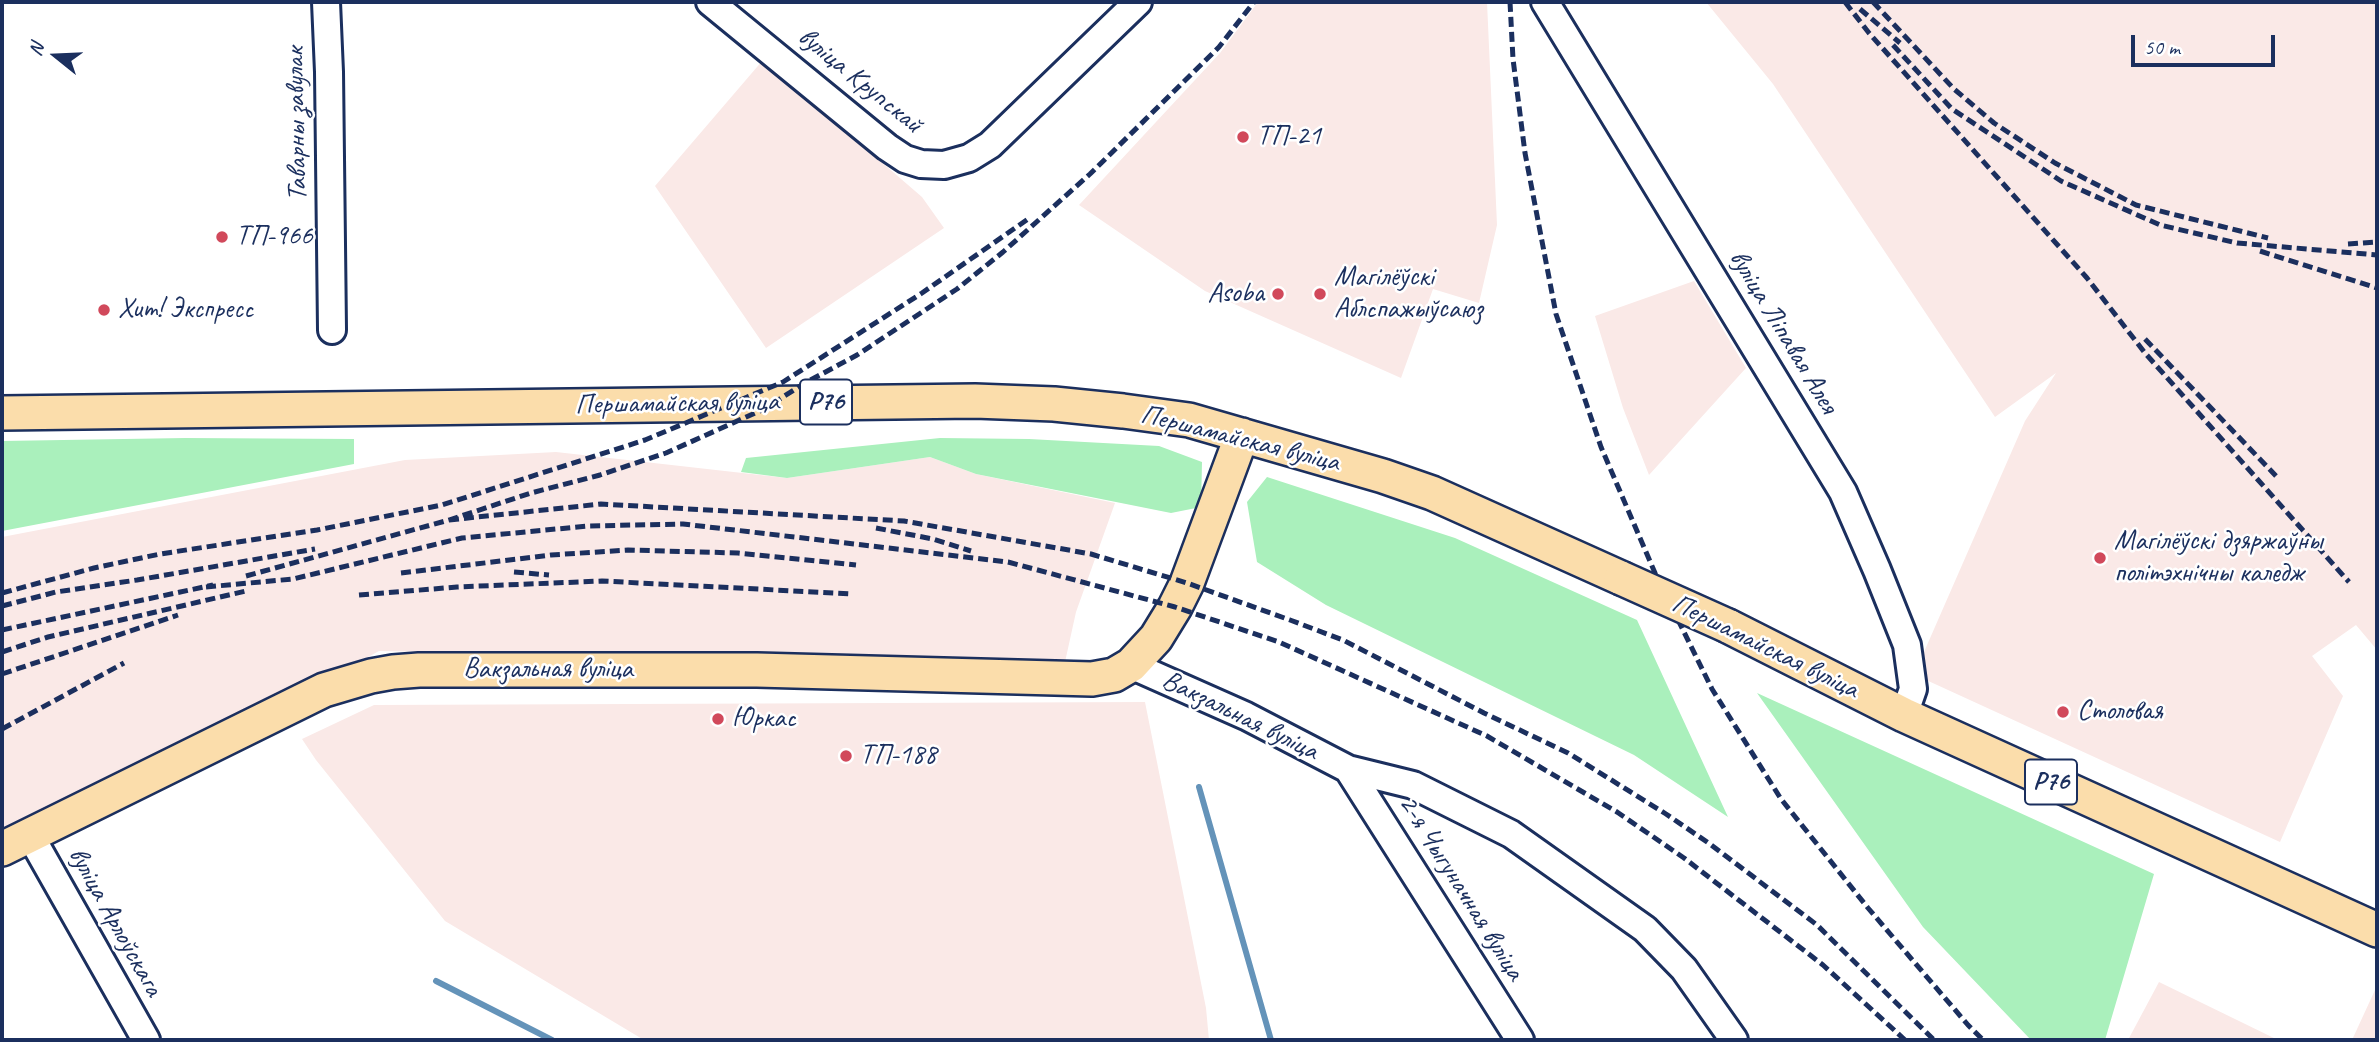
<!DOCTYPE html>
<html>
<head>
<meta charset="utf-8">
<style>
	body { margin:0 }
	#map { position:relative; width:2379px; height:1042px; overflow:hidden; background:#fff; font-family:Caveat,sans-serif }
	canvas { display:block }
	.frame { position:absolute; inset:0; border:4px solid #1b2f5e; pointer-events:none }
	.north { position:absolute; left:21px; top:21px; width:70px; height:70px; -webkit-text-stroke:5px #fff; paint-order:stroke; rotate:288deg; font-size:19px; font-weight:700; line-height:28px; text-align:center; color:#1b2f5e }
	.north::after { content:''; display:block; margin:auto; width:24px; height:32px; background:#1b2f5e; clip-path:polygon(50% 0,100% 100%,50% 72%,0 100%) }
	.scale { position:absolute; left:2131px; top:35px; width:144px; height:32px; box-sizing:border-box; border:4px solid #1b2f5e; border-top:0; padding-left:9px; font-size:21px; line-height:24px; white-space:nowrap; color:#1b2f5e; -webkit-text-stroke:5px #fff; paint-order:stroke }
</style>
</head>
<body>
<div id="map">
<canvas width="2379" height="1042"></canvas>
<div class="frame"></div>
<div class="north">N</div>
<div class="scale">50 m</div>
</div>
<script>
const ctx = document.querySelector('canvas').getContext('2d');
ctx.lineJoin = 'round';
function fillPath(path, color) { ctx.fillStyle = color; ctx.fill(path, 'evenodd'); }
const toPath = rows => new Path2D(rows.map(r => 'M' + r).join(''));
function trace(path, color, width, dash) { ctx.strokeStyle = color; ctx.lineWidth = width; ctx.lineCap = dash ? 'butt' : 'round'; ctx.setLineDash(dash || []); ctx.stroke(path); }
function drawText(font, color, halo, rows, align = 'center') {
  ctx.font = font + ' Caveat,sans-serif'; ctx.lineWidth = 5; ctx.setLineDash([]); ctx.textBaseline = 'middle'; ctx.strokeStyle = halo; ctx.fillStyle = color; for (const [text, x, y, turn = 0] of rows) {
    ctx.save(); ctx.translate(x, y); ctx.rotate((+turn || 0) * Math.PI / 180); ctx.textAlign = isNaN(turn) ? turn : align; if (halo) ctx.strokeText(text, 0, 0); ctx.fillText(text, 0, 0); ctx.restore();
  }
}
fillPath(toPath([
	[1258,2,1487,2,1497,225,1479,303,1433,289,1401,378,1205,291,1079,205,1220,53],
	[1706,2,2377,2,2377,650,2356,625,2312,656,2343,696,2280,842,1924,679,1924,652,2025,421,2056,373,1995,417,1773,84],
	[763,60,922,197,944,228,766,348,655,186],
	[1694,281,1746,368,1649,475,1623,408,1595,316],
	[556,452,787,478,930,457,976,474,1115,503,1076,612,1065,662,379,651,2,857,2,537,405,460],
	[1145,702,1206,1008,1209,1040,644,1040,445,921,316,760,302,739,374,705],
	[2159,982,2278,1040,2128,1040],
	[2375,990,2377,991,2377,1040,2352,1040]
]), '#fae9e7');
fillPath(toPath([
	[185,438,354,439,354,464,2,531,2,441],
	[940,438,1029,439,1159,446,1202,462,1201,507,1171,513,976,474,930,457,787,478,741,472,746,458],
	[1267,477,1455,538,1637,620,1728,817,1634,755,1326,605,1257,562,1247,502],
	[1757,693,2154,874,2105,1040,2031,1040,1923,927]
]), '#aaf0bc');
trace(toPath([
	[1199,787,1271,1040],
	[436,981,552,1040]
]), '#6493b9', 6);
const minor = toPath([
	[326,2,329,72,332,330],
	[710,2,887,147,905,159,921,164,944,165,969,158,990,145,1138,2],
	[1545,2,1843,492,1877,570,1907,645,1913,689,1904,715],
	[1131,665,1246,716,1348,769,1413,785,1511,834,1645,929,1684,969,1734,1040],
	[1348,769,1520,1040],
	[30,835,146,1040]
]);
const major = toPath([
	[2,413,975,401,1054,404,1123,411,1189,420,1383,476,1432,493,1621,578],
	[1728,626,1904,715,2377,930],
	[2,849,324,690,371,676,393,672,419,670,757,670,1092,679,1114,675,1131,665,1156,638,1175,607,1187,583,1242,435]
]);
trace(minor, '#1b2f5e', 32);
trace(major, '#1b2f5e', 38);
trace(minor, '#fff', 26);
trace(major, '#fbddab', 33);
trace(toPath([
	[1510,2,1513,59,1525,153,1556,314,1601,447,1655,573,1712,689,1781,799,1868,908,1968,1025,1983,1040],
	[1845,2,1869,33,2087,278,2145,353,2349,582],
	[1873,2,1954,89,1994,123,2055,163,2136,205,2268,238],
	[1860,9,1900,43],
	[1893,45,1952,109,2061,181,2160,225,2237,243,2377,255],
	[2348,244,2377,242],
	[2260,251,2377,288],
	[2145,339,2276,476],
	[449,520,601,504,904,521,1091,554,1187,583,1290,620,1343,640,1484,713,1568,753,1666,814,1710,844,1817,925,1934,1040],
	[876,528,933,539,971,551],
	[514,572,549,575],
	[401,573,551,555,628,550,738,553,856,565],
	[246,576,449,520,531,493,600,475,666,453,764,409,805,383,857,355,957,289,1003,252,1090,174,1219,47,1254,2],
	[206,587,293,579,462,538,588,526,683,524,1008,562,1175,607,1279,642,1487,736,1617,812,1684,858,1823,965,1905,1040],
	[2,593,94,568,160,554,317,530,442,505,645,440,783,382,922,293,1028,219],
	[359,595,457,587,602,581,853,594],
	[2,606,56,592,137,580,315,549],
	[2,630,213,585],
	[2,652,48,637,246,591],
	[2,674,178,615],
	[2,729,124,663]
]), '#1b2f5e', 5, [10, 5]);
const majorBridge = toPath([
	[1621,578,1728,626]
]);
trace(majorBridge, '#1b2f5e', 38, []);
trace(majorBridge, '#fbddab', 33);
for (const [x, y, r, color] of [
	[1243,137,7,"#d1495b"],
	[222,237,7,"#d1495b"],
	[1278,294,7,"#d1495b"],
	[1320,294,7,"#d1495b"],
	[104,310,7,"#d1495b"],
	[2100,558,7,"#d1495b"],
	[2063,712,7,"#d1495b"],
	[718,719,7,"#d1495b"],
	[846,756,7,"#d1495b"]
]) { const dot = new Path2D(); dot.arc(x, y, r, 0, 2 * Math.PI); ctx.fillStyle = color; ctx.fill(dot); trace(dot, '#fff', 2.5); }
for (const [x, y, w] of [
	[826,402,52],
	[2051,782,52]
]) { const box = new Path2D(); box.roundRect(x - w / 2, y - 22.5, w, 45, 5); ctx.fillStyle = '#fff'; ctx.fill(box); trace(box, '#1b2f5e', 2); }
drawText('bold 26px', '#1b2f5e', null, [
	["Р76",826,402],
	["Р76",2051,782]
]);
drawText('28px', '#1b2f5e', '#fff', [
	["вуліца Крупскай",860,81,39],
	["Таварны завулак",297,124,-91],
	["вуліца Ліпавая Алея",1783,332,59],
	["Першамайская вуліца",677,404,-1],
	["Першамайская вуліца",1240,439,14],
	["Першамайская вуліца",1765,647,26],
	["Вакзальная вуліца",548,670],
	["Вакзальная вуліца",1240,716,26],
	["2-я Чыгуначная вуліца",1461,888,58],
	["вуліца Арлоўскага",115,922,61]
]);
drawText('28px', '#1b2f5e', '#fff', [
	["ТП-21",1257,137],
	["ТП-966",236,237],
	["Магілёўскі",1334,278],
	["Аблспажыўсаюз",1334,310],
	["Asoba",1264,294,"right"],
	["Хит! Экспресс",118,310],
	["Магілёўскі дзяржаўны",2114,542],
	["політэхнічны каледж",2114,574],
	["Столовая",2077,712],
	["Юркас",732,719],
	["ТП-188",860,756]
], 'left');
</script>
</body>
</html>
